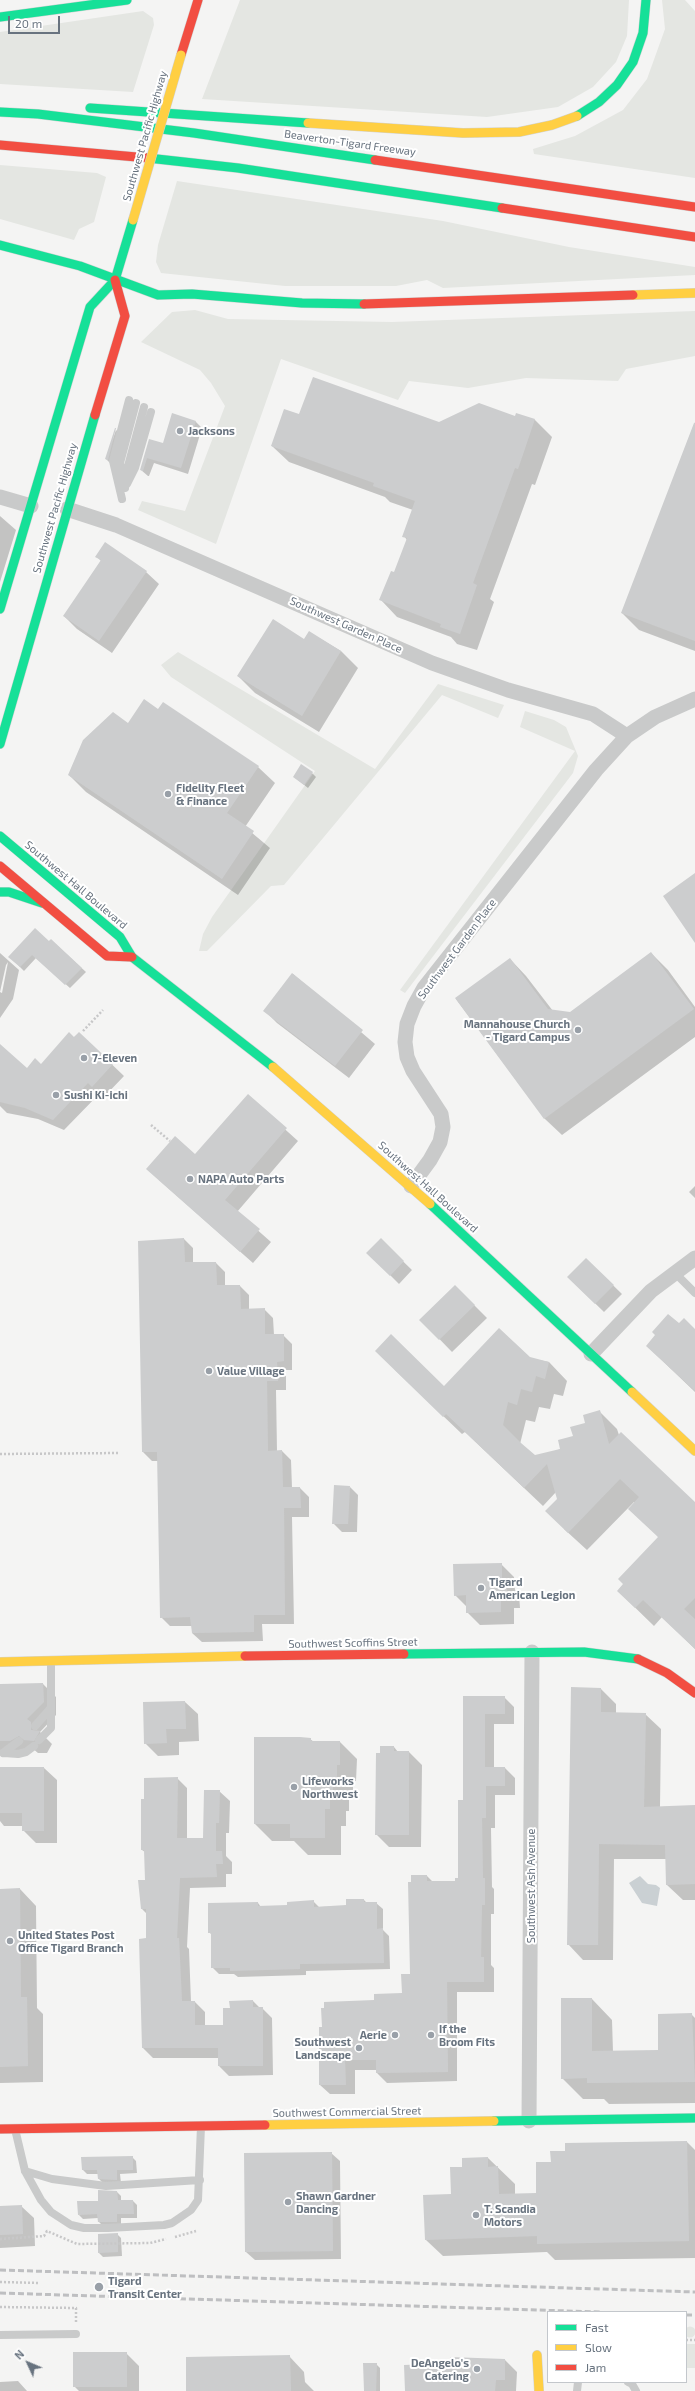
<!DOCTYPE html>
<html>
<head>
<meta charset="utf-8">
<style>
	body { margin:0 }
	#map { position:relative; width:695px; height:2391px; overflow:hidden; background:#f4f4f3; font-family:"Exo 2",sans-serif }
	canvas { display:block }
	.legend { position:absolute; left:547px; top:2311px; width:140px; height:72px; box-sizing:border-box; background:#fff; border:1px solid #c3c7cc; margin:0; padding:5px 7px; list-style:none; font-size:12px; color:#68737f }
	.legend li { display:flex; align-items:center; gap:8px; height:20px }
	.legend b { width:20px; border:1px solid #c3c7cc }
	.north { position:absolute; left:8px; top:2343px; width:40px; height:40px; -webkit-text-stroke:3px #fff; paint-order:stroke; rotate:314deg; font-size:11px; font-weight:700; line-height:16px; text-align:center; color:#68737f }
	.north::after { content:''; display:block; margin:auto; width:14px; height:18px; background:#68737f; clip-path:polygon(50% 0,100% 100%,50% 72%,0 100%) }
	.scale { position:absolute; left:8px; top:16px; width:52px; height:18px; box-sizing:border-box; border:2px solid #68737f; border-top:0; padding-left:5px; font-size:12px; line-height:14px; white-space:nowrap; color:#68737f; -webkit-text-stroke:3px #fff; paint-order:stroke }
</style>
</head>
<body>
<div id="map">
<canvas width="695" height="2391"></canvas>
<ul class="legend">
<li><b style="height:5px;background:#16e098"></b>Fast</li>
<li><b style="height:5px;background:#ffcf43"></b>Slow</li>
<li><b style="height:5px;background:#f24e42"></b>Jam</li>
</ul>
<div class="north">N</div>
<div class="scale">20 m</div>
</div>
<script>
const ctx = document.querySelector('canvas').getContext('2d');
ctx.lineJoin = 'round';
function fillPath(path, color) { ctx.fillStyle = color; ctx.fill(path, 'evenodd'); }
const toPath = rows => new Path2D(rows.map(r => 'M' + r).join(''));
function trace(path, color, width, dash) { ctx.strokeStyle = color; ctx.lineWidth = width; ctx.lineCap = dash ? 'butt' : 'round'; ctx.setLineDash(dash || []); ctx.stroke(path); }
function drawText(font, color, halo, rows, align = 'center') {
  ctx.font = font + ' "Exo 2",sans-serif'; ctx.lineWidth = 4; ctx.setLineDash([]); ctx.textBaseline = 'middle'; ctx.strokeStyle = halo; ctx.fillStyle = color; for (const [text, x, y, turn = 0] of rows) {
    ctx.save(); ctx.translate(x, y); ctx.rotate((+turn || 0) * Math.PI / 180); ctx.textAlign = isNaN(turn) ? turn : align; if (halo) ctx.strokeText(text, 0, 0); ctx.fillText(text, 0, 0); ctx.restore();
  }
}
fillPath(toPath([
	[240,0,629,0,627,36,616,62,593,87,558,107,487,117,202,99],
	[662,0,685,0,695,11,695,178,534,154,533,149,575,136,623,110,647,79,665,29],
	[143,11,153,18,154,25,133,92,0,84,0,32],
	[0,165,97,173,106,177,94,222,79,229,74,240,0,219],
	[177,181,443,221,569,247,695,267,695,275,443,288,427,280,396,286,285,286,161,273,156,262,158,245],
	[195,310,228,319,392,322,695,311,695,356,626,369,618,381,526,378,468,388,409,381,398,400,281,359,216,544,138,510,142,501,185,511,225,406,211,383,200,370,141,342,172,312],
	[178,652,375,769,438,684,504,705,498,718,442,695,284,885,271,886,207,951,199,951,203,934,212,917,315,771,171,677,161,665],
	[525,711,554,720,566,727,578,756,573,773,405,993,400,990,575,751,520,727],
	'684.5 2332a5.5 5.5 0 1 1 11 0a5.5 5.5 0 1 1-11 0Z',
	[686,2344,695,2344,695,2368,686,2368]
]), '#e4e6e2');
fillPath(toPath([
	[640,1876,648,1884,656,1885,660,1888,657,1906,642,1903,629,1883]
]), '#cad0d3');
fillPath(toPath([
	[173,414,196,422,202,428,188,474,154,463,149,476,148,476,141,470,150,440,164,444],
	[517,414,535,420,552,437,535,485,532,484,490,599,494,602,477,650,457,644,451,637,397,617,381,600,395,573,407,540,404,536,413,510,390,502,385,497,289,462,272,446,300,415,439,423,516,417],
	[695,422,695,651,639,630,622,613],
	[116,430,119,433,110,463,106,459],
	[0,516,16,530,0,582],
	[97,557,146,572,159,584,112,653,77,629,64,616,101,561],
	[309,632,341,651,358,668,319,732,255,693,238,676,304,640],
	[159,710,258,767,275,783,245,827,270,848,238,895,86,792,69,775,129,724],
	[312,773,316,777,308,788,294,777],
	[51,940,86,972,70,988,36,958,24,971,14,961],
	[0,953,19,970,13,999,0,1018],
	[8,962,2,993,0,992,6,965],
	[651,953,668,970,695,1007,695,1037,562,1135,545,1119,456,999,510,959,526,976,553,1011,571,1013],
	[293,974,375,1044,349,1078,277,1023,265,1011],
	[79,1033,124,1076,104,1097,100,1093,64,1130,38,1119,7,1113,0,1106,0,1046,27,1069,41,1065],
	[248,1096,298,1141,237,1212,271,1242,253,1263,159,1180,195,1156],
	[695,1186,695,1198,689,1192],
	[184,1239,193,1248,193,1263,216,1263,225,1272,225,1286,240,1286,249,1295,249,1309,264,1309,273,1318,274,1335,283,1335,292,1344,292,1370,286,1370,286,1390,276,1390,277,1451,282,1451,291,1460,292,1488,300,1488,309,1497,309,1517,292,1517,294,1624,262,1624,263,1641,202,1642,192,1633,192,1626,170,1626,161,1617,158,1461,152,1461,143,1452,139,1242],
	[381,1240,412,1270,399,1284,368,1253],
	[586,1259,622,1294,604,1312,568,1277],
	[455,1286,487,1318,452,1352,421,1320],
	[679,1325,695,1330,695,1392,647,1346],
	[529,1358,549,1362,567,1381,563,1396,554,1394,550,1409,539,1407,535,1422,526,1420,520,1444,535,1457,561,1449,599,1411,617,1429,619,1435,695,1503,695,1649,662,1617,654,1626,618,1591,659,1538,634,1502,587,1550,564,1529,556,1492,543,1506,465,1432,462,1434,394,1369,444,1387],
	[350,1487,358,1495,357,1532,342,1532,333,1523],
	[501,1564,514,1577,515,1590,519,1594,520,1608,514,1608,514,1624,480,1625,467,1612,467,1607,455,1595],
	[43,1684,56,1697,56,1715,40,1732,52,1744,47,1753,38,1753,32,1748,0,1754,0,1685],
	[601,1689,616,1704,616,1714,645,1714,661,1729,660,1807,695,1806,695,1900,683,1900,667,1885,666,1859,614,1859,613,1960,583,1960,568,1944],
	[464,1697,504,1697,514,1707,514,1724,494,1724,494,1768,505,1768,515,1778,515,1795,495,1795,495,1828,491,1828,492,1887,494,1889,494,1914,491,1914,491,1965,494,1968,494,1992,457,1992,457,2081,387,2083,377,2073,377,2070,355,2070,355,2094,330,2094,320,2085,375,2001,403,1994,411,1975,427,1876,433,1882,456,1882,459,1879,464,1801],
	[185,1702,198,1714,199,1741,179,1742,179,1755,158,1756,145,1743],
	[255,1738,310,1739,314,1742,340,1742,357,1759,356,1781,353,1781,353,1795,349,1795,349,1811,346,1811,346,1826,341,1826,341,1855,308,1855,294,1841,272,1841,255,1824],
	[394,1747,398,1752,409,1752,422,1765,421,1847,389,1847,376,1834,381,1754],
	[0,1768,44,1768,57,1780,57,1843,36,1843,23,1830,23,1826,4,1826,0,1821],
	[177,1778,187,1788,187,1839,204,1839,219,1791,230,1801,229,1833,226,1833,226,1856,232,1862,232,1874,226,1874,226,1887,190,1888,187,1947,189,1949,191,2002,195,2002,205,2012,205,2026,224,2026,253,2001,260,2008,262,2008,272,2018,273,2075,229,2076,219,2066,219,2058,153,2058,143,2048,147,1939,147,1914,142,1909,146,1881,145,1852,142,1850],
	[20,1889,36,1906,37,2008,43,2014,43,2082,0,2083,0,1890],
	[364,1900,367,1903,376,1903,383,1909,383,1930,389,1936,390,1969,306,1971,306,1975,238,1977,234,1974,219,1974,212,1967,212,1935,209,1932,258,1903,261,1907,288,1906,313,1901,319,1907,347,1906],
	[592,1999,612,2020,613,2052,659,2051,691,2014,695,2018,695,2103,609,2104,604,2099,583,2099,562,2078],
	[687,2142,695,2150,695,2258,555,2260,547,2252,443,2256,426,2240,452,2195,463,2168,488,2158,515,2184,515,2195,537,2194,552,2163],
	[331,2153,340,2161,341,2259,255,2260,246,2252],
	[132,2157,136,2161,137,2173,120,2174,121,2183,103,2183,99,2179,98,2174,87,2174,83,2170,82,2158],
	[117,2192,121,2196,121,2201,133,2201,137,2205,137,2218,121,2218,121,2226,103,2226,99,2222,98,2218,83,2219,79,2215],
	[21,2206,34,2218,35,2246,0,2248,0,2207],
	[117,2234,121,2238,122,2256,103,2257,99,2253],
	[126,2353,139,2366,139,2391,79,2391,74,2386],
	[289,2356,304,2372,305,2382,314,2391,187,2391],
	[451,2358,505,2360,517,2372,516,2391,406,2391,450,2364],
	[376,2364,380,2368,380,2391,365,2391],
	[18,2381,27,2391,0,2391,0,2382]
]), '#0003');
fillPath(toPath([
	[313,377,439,422,479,403,515,416,516,413,535,419,518,469,515,468,473,583,477,585,460,634,440,627,441,624,379,600,391,571,394,572,407,538,402,537,415,501,373,486,374,483,271,446,284,409,299,414],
	[172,413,196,421,181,468,147,458,143,471,140,470,149,439,163,443],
	[694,423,695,423,695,641,621,613],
	[115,428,116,428,108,460,105,459],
	[105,542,147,571,99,641,63,616,101,560,95,557],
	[273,619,304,639,309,631,341,651,302,716,237,676],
	[144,699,158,709,163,702,259,766,227,813,254,831,222,879,68,775,83,740,113,712,128,723],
	[301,764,313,772,304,785,293,777],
	[695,873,695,943,663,896],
	[35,928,49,941,51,939,82,968,65,985,32,955,20,967,8,957],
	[651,952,694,1009,544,1119,455,998,510,958,548,1009,570,1012],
	[292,973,363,1030,335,1066,263,1011],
	[69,1032,74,1037,79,1032,113,1064,92,1087,88,1083,53,1120,25,1108,0,1102,0,1044,27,1068,35,1058,41,1064],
	[248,1094,287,1128,225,1200,260,1229,240,1252,146,1169,175,1136,195,1154],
	[184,1238,185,1262,216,1262,217,1285,240,1285,241,1309,265,1308,265,1334,284,1334,284,1361,277,1362,278,1381,267,1381,268,1451,282,1450,283,1487,300,1487,301,1508,284,1508,285,1615,254,1615,254,1632,192,1633,190,1617,160,1618,157,1452,142,1452,138,1241],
	[381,1238,404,1261,390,1276,366,1253],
	[586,1258,614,1285,595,1304,567,1277],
	[455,1285,475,1305,439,1340,419,1320],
	[668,1314,679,1323,684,1318,695,1329,695,1391,646,1346,655,1335,652,1332],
	[499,1328,530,1357,549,1362,545,1379,536,1376,532,1392,521,1389,517,1405,508,1402,503,1425,521,1443,535,1455,560,1449,558,1440,573,1436,570,1427,585,1423,583,1415,600,1410,609,1444,621,1432,695,1502,695,1598,684,1609,695,1619,695,1649,643,1600,635,1608,617,1591,623,1584,618,1579,658,1537,628,1509,639,1497,620,1479,568,1533,545,1511,557,1499,547,1464,524,1488,446,1414,443,1417,375,1351,391,1334,444,1386],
	[334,1485,350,1486,348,1524,332,1524],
	[502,1563,502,1581,507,1581,507,1595,501,1595,501,1612,466,1613,466,1595,454,1596,453,1564],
	[43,1683,44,1702,27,1719,31,1722,31,1730,40,1731,34,1741,24,1740,19,1736,10,1741,0,1741,0,1684],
	[571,1687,601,1688,601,1712,646,1713,644,1807,695,1805,695,1884,666,1885,665,1845,599,1844,598,1945,567,1945],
	[463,1696,505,1696,505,1714,485,1714,485,1767,505,1767,505,1786,486,1786,486,1818,482,1818,483,1878,485,1878,485,1905,482,1905,481,1957,484,1957,484,1982,447,1982,448,2072,376,2073,376,2060,345,2060,346,2085,319,2085,319,2027,322,2027,321,2008,324,2008,324,2002,374,2000,374,1994,402,1993,401,1974,410,1974,408,1882,411,1882,411,1875,427,1875,427,1881,455,1881,455,1878,458,1878,458,1800,463,1800],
	[185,1701,186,1729,166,1729,167,1743,144,1744,143,1702],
	[254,1737,300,1737,311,1738,311,1741,340,1741,340,1765,337,1765,337,1779,333,1779,333,1794,330,1794,330,1809,325,1809,325,1838,290,1838,290,1824,254,1824],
	[380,1746,394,1746,394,1751,409,1751,409,1835,375,1835,376,1753,380,1753],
	[0,1767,44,1767,44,1831,22,1831,22,1813,0,1813],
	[178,1777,177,1838,203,1838,204,1790,220,1790,219,1823,216,1823,216,1851,222,1851,223,1864,216,1864,217,1877,180,1878,177,1938,179,1938,182,2001,195,2001,195,2025,223,2025,223,2008,230,2008,229,2001,253,2000,253,2007,263,2007,263,2066,218,2066,218,2048,142,2048,139,1939,146,1938,146,1909,141,1909,138,1880,145,1880,144,1850,141,1850,141,1799,144,1799,144,1778],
	[20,1888,21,1997,27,1997,28,2066,0,2067,0,1889],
	[346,1899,364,1899,364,1902,377,1902,377,1929,383,1928,384,1963,300,1964,300,1969,230,1971,230,1968,211,1968,211,1933,208,1933,208,1903,258,1902,258,1906,287,1905,287,1902,314,1900,314,1907,346,1905],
	[561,1998,592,1998,592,2051,658,2050,658,2014,692,2013,695,2082,587,2083,587,2078,561,2079],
	[687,2141,689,2241,537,2244,537,2236,425,2240,423,2195,451,2194,450,2167,462,2167,462,2158,488,2157,488,2167,498,2166,499,2194,536,2193,536,2162,551,2162,550,2151,565,2151,565,2143],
	[332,2152,333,2251,245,2252,244,2153],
	[133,2156,133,2170,117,2170,117,2180,98,2179,97,2170,82,2170,81,2157],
	[98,2190,117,2191,118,2200,133,2200,134,2214,117,2214,117,2222,98,2222,97,2214,78,2215,77,2201,98,2201],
	[22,2205,23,2234,0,2235,0,2206],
	[118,2233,118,2252,98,2253,98,2234],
	[73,2352,127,2352,127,2387,73,2387],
	[290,2355,291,2391,186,2391,186,2357],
	[450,2357,505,2359,505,2380,496,2380,495,2391,405,2391,404,2365,450,2363],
	[363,2363,377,2363,376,2391,364,2391]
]), '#cccdce');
const fast = toPath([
	[0,17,127,0],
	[90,108,308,123],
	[0,112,38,114,194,133,375,160],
	[577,116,599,102,617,85,633,62,643,33,646,0],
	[148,158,238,168,502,208],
	[0,245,80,266,158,295,192,294,302,303,364,304],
	[0,609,90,307,115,280,133,220],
	[0,744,95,415],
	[0,836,120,937,132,957,273,1067],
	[0,892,9,892,42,903],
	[430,1204,632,1392],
	[404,1654,584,1652,638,1659],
	[494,2121,695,2118]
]);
const slow = toPath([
	[308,123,463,133,519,132,552,125,577,116],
	[633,295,695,293],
	[273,1067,430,1204],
	[632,1392,695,1451],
	[0,1662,245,1656],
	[265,2125,494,2121],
	[537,2355,539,2391]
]);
const jam = toPath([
	[181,55,198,0],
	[0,145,148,158],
	[375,160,695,207],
	[502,208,695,237],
	[364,304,633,295],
	[95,415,125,316,115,280],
	[0,866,107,956,132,957],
	[245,1656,404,1654],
	[638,1659,667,1673,695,1693],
	[0,2129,265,2125]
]);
trace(fast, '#d1d2d2', 10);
trace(slow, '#d1d2d2', 10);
trace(jam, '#d1d2d2', 10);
trace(toPath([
	[83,1031,103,1010],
	[151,1125,170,1141],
	[0,1454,119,1453],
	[175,2237,196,2231],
	[0,2239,44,2236,47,2231,77,2244,150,2243,166,2239],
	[0,2282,40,2283],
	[0,2307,76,2308,76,2323],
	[686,2340,695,2340]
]), '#c7c7c8', 2.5, [2, 2]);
trace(toPath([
	[126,481,128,466,144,407],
	[127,484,135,468,151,412],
	[125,488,120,463,136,403],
	[122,499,113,461,129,400],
	[675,1273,695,1293],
	[35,1726,51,1708,51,1661],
	[39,1740,51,1728,51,1708],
	[3,1753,19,1741],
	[4,1753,18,1754,26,1752,34,1746],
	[15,2129,25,2171,41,2200,51,2212,71,2225,84,2228,108,2228,164,2225,172,2223,191,2210,198,2200,201,2126],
	[25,2171,52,2179,106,2186,200,2180],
	[0,2335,76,2334],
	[628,2382,632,2384,636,2391],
	[577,2391,578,2382]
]), '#c9caca', 8);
trace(toPath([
	[0,497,31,506],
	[67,509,116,525,432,663,508,690,593,714,627,736],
	[411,1186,430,1160,440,1142,443,1127,441,1114,413,1071,407,1057,405,1042,407,1024,414,1006,424,988,596,770,627,736,655,717,695,699],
	[591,1354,651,1291,695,1258],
	[529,2121,532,1652]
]), '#c9caca', 15);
trace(fast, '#16e098', 9);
trace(slow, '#ffcf43', 9);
trace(jam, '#f24e42', 9);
trace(toPath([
	[0,2270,695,2292],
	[0,2293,600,2312],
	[686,2315,695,2315]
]), '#bebfc1', 3, [6, 3]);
const slowBridge = toPath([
	[133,220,181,55]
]);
trace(slowBridge, '#d1d1d1', 10, []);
trace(slowBridge, '#ffcf43', 9);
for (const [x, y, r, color] of [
	[180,431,4,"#99a0a8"],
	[168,794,4,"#99a0a8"],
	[578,1030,4,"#99a0a8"],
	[84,1058,4,"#99a0a8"],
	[56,1095,4,"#99a0a8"],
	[190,1179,4,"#99a0a8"],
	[209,1371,4,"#99a0a8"],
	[481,1588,4,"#99a0a8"],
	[294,1787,4,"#99a0a8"],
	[10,1941,4,"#99a0a8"],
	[395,2035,4,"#99a0a8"],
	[431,2035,4,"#99a0a8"],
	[359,2048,4,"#99a0a8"],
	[288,2202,4,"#99a0a8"],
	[476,2215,4,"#99a0a8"],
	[99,2287,5,"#99a0a8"],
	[477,2369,4,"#99a0a8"]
]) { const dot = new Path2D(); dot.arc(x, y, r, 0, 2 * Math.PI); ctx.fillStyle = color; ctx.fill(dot); trace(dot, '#fff', 1.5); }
drawText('11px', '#68737f', '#fff', [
	["Southwest Pacific Highway",145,136,-74],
	["Beaverton-Tigard Freeway",350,143,8],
	["Southwest Pacific Highway",55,508,-74],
	["Southwest Garden Place",346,625,24],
	["Southwest Hall Boulevard",76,885,40],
	["Southwest Garden Place",457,949,-53],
	["Southwest Hall Boulevard",428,1187,42],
	["Southwest Scoffins Street",353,1643,-1],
	["Southwest Ash Avenue",531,1886,-90],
	["Southwest Commercial Street",347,2112,-1]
]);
drawText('bold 11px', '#68737f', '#fff', [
	["Jacksons",188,431],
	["Fidelity Fleet",176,788],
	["& Finance",176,801],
	["Mannahouse Church",570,1024,"right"],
	["- Tigard Campus",570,1037,"right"],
	["7-Eleven",92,1058],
	["Sushi Ki-ichi",64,1095],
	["NAPA Auto Parts",198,1179],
	["Value Village",217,1371],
	["Tigard",489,1582],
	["American Legion",489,1595],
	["Lifeworks",302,1781],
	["Northwest",302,1794],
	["United States Post",18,1935],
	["Office Tigard Branch",18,1948],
	["If the",439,2029],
	["Broom Fits",439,2042],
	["Aerie",387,2035,"right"],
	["Southwest",351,2042,"right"],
	["Landscape",351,2055,"right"],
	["Shawn Gardner",296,2196],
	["Dancing",296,2209],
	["T. Scandia",484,2209],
	["Motors",484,2222],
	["Tigard",108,2281],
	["Transit Center",108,2294],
	["DeAngelo's",469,2363,"right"],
	["Catering",469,2376,"right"]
], 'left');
</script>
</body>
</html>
